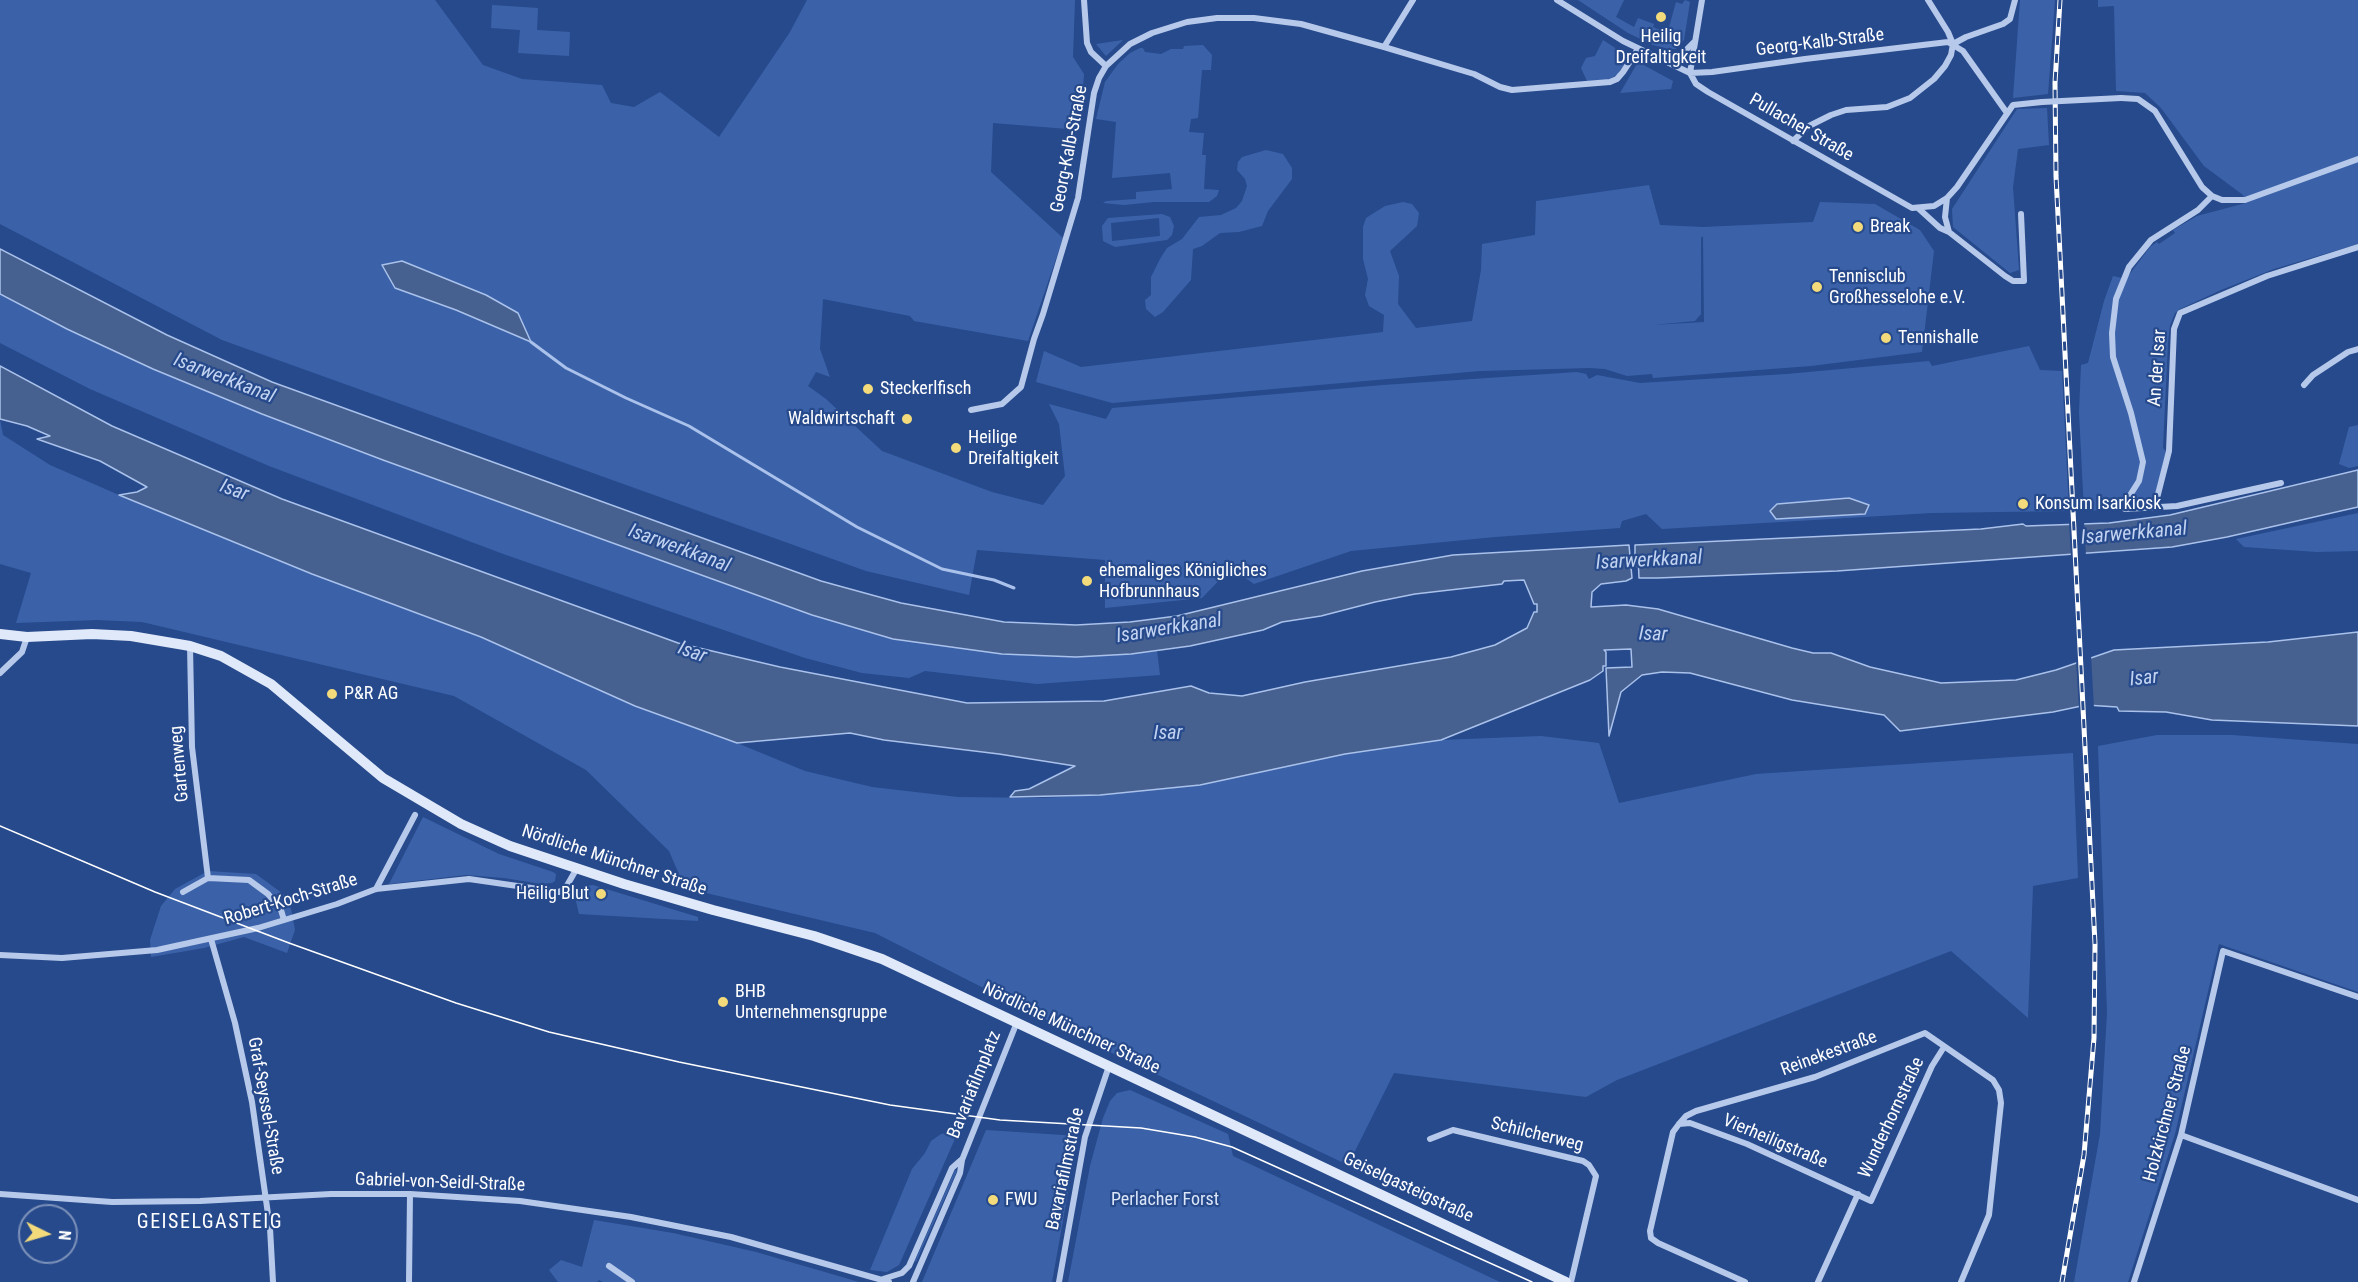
<!DOCTYPE html>
<html>
<head>
<meta charset="utf-8">
<style>
	body { margin:0 }
	#map { position:relative; width:2358px; height:1282px; overflow:hidden; background:#274a8c; font-family:"Roboto Condensed",sans-serif }
	canvas { display:block }
	.north { position:absolute; left:18px; top:1204px; width:60px; height:60px; box-sizing:border-box; background:#274a8c; border:2px solid #7d92ba; border-radius:50%; rotate:95deg; font-size:16px; font-weight:700; line-height:24px; text-align:center; color:#fff }
	.north::after { content:''; display:block; margin:auto; width:21px; height:27px; background:#f3db7b; clip-path:polygon(50% 0,100% 100%,50% 72%,0 100%) }
</style>
</head>
<body>
<div id="map">
<canvas width="2358" height="1282"></canvas>
<div class="north">N</div>
</div>
<script>
const ctx = document.querySelector('canvas').getContext('2d');
ctx.lineJoin = 'round';
function fillPath(path, color) { ctx.fillStyle = color; ctx.fill(path, 'evenodd'); }
const toPath = rows => new Path2D(rows.map(r => 'M' + r).join(''));
function trace(path, color, width, dash) { ctx.strokeStyle = color; ctx.lineWidth = width; ctx.lineCap = dash ? 'butt' : 'round'; ctx.setLineDash(dash || []); ctx.stroke(path); }
function drawText(font, color, halo, rows, align = 'center') {
  ctx.font = font + ' "Roboto Condensed",sans-serif'; ctx.lineWidth = 4.5; ctx.setLineDash([]); ctx.textBaseline = 'middle'; ctx.strokeStyle = halo; ctx.fillStyle = color; for (const [text, x, y, turn = 0] of rows) {
    ctx.save(); ctx.translate(x, y); ctx.rotate((+turn || 0) * Math.PI / 180); ctx.textAlign = isNaN(turn) ? turn : align; if (halo) ctx.strokeText(text, 0, 0); ctx.fillText(text, 0, 0); ctx.restore();
  }
}
fillPath(toPath([
	[0,0,435,0,483,65,522,79,602,85,611,103,634,107,660,92,719,137,790,32,807,0,1075,0,1073,57,1084,74,1080,130,993,123,991,172,1063,238,1028,341,914,321,910,316,823,299,820,349,830,377,816,372,808,386,826,399,882,451,992,492,1043,505,1065,476,1059,424,1049,404,1106,419,1112,408,1383,385,1577,372,1586,374,1589,379,1597,375,1640,383,1787,374,1929,361,1932,366,2029,346,2040,370,2062,371,2069,511,1931,513,1662,529,1646,514,1622,521,1620,528,1495,537,1351,551,1254,584,1231,568,1202,598,1105,608,1105,560,977,550,969,595,866,571,222,340,0,224],
	[1849,498,1864,514,1776,519,1820,502],
	[1578,0,1624,0,1616,17,1634,27,1638,18,1654,24,1653,27,1660,30,1668,31,1676,2,1682,4,1685,0,1690,2,1684,40,1676,49,1669,49,1653,45,1628,33],
	[2020,0,2055,0,2048,94,2013,98],
	[2098,0,2358,0,2358,244,2274,269,2221,290,2180,309,2175,313,2170,325,2168,342,2163,448,2166,451,2155,496,2141,504,2132,504,2126,499,2107,504,2104,510,2084,511,2079,412,2081,365,2088,363,2104,301,2113,276,2126,279,2150,247,2157,242,2159,244,2175,233,2173,230,2197,216,2246,203,2243,195,2204,166,2161,108,2145,93,2116,91,2114,6,2098,7],
	[492,5,538,8,537,30,570,32,569,56,518,53,520,30,491,28],
	[1123,40,1106,56,1096,44],
	[1603,40,1629,57,1617,75,1608,80,1587,81,1581,68,1586,58,1595,56],
	[1203,45,1212,55,1211,70,1202,70,1198,118,1191,119,1189,132,1204,133,1202,155,1206,155,1204,189,1219,190,1217,196,1209,202,1154,202,1124,205,1103,203,1106,201,1136,199,1136,192,1172,189,1170,173,1112,178,1116,122,1096,119,1105,82,1118,64,1130,53,1140,48,1143,48,1145,52,1161,54,1171,49,1183,49,1184,46],
	[1638,62,1673,81,1671,89,1620,93],
	[2047,108,2049,145,2018,149,2013,187,2019,270,2010,273,1953,227,1952,209,2017,109],
	[1266,150,1283,154,1292,168,1292,179,1268,211,1262,226,1239,232,1220,233,1202,246,1193,249,1191,280,1163,312,1155,317,1146,309,1145,300,1151,295,1151,277,1160,259,1167,248,1182,239,1199,217,1221,215,1236,208,1242,201,1247,186,1245,179,1237,170,1238,162,1242,157],
	[1649,185,1660,225,1703,227,1813,222,1820,202,1875,204,1920,230,1934,251,1922,352,1811,366,1653,378,1652,374,1627,376,1605,369,1589,368,1480,371,1112,403,1036,382,1044,351,1081,367,1383,332,1384,315,1369,306,1365,295,1368,279,1363,259,1363,227,1366,218,1385,206,1403,202,1412,204,1419,213,1417,226,1390,251,1399,276,1398,304,1416,328,1472,321,1481,270,1482,244,1535,235,1536,201],
	[1703,236,1704,322,1653,325,1695,321,1701,314,1701,238],
	[1162,214,1170,217,1174,226,1172,235,1167,240,1115,247,1103,241,1102,226,1108,218],
	[1159,218,1160,236,1112,241,1111,223],
	[0,294,67,329,153,369,262,414,812,615,893,639,1002,654,1076,657,1157,651,1160,675,1037,684,925,671,909,678,862,673,805,658,506,555,269,466,90,389,0,343],
	[0,419,3,435,50,465,119,495,312,574,481,637,635,706,737,743,805,771,872,787,958,797,1040,798,1100,795,1200,785,1345,754,1441,740,1541,736,1599,743,1619,803,1756,774,2073,753,2078,878,2033,886,2028,1018,1951,951,1617,1080,1586,1097,1394,1073,1348,1165,1118,1056,875,933,685,888,669,851,586,770,454,696,142,622,97,620,16,623,31,573,0,564],
	[2358,425,2358,466,2349,468,2339,464,2349,427],
	[2358,513,2358,551,2317,552,2244,547,2236,539],
	[2157,735,2232,735,2358,744,2358,992,2219,944,2175,1134,2128,1282,2074,1282,2100,1134,2107,1013,2098,746],
	[423,817,499,854,553,872,556,874,555,881,552,883,541,884,504,878,466,875,389,884],
	[208,871,256,874,286,896,291,909,295,930,287,953,244,937,204,948,151,957,150,940,161,906,175,889],
	[593,885,698,917,698,921,579,914,575,897,585,886],
	[1130,1090,1228,1134,1233,1156,1500,1282,1068,1282,1090,1166,1103,1118,1110,1101,1117,1093],
	[986,1130,1078,1136,1052,1282,922,1282],
	[958,1132,899,1265,887,1272,870,1270,912,1169,925,1153,931,1141,941,1134],
	[955,1170,957,1171,916,1262,915,1261],
	[594,1220,673,1233,756,1252,859,1282,603,1282,599,1280,597,1282,558,1282,549,1270,561,1260,582,1267]
]), '#3b62a9');
const water = toPath([
	[0,249,167,335,272,382,821,581,901,603,1004,622,1076,625,1130,622,1177,616,1362,571,1453,555,1629,545,1632,578,1626,581,1601,584,1592,592,1591,607,1626,605,1658,609,1792,648,1813,653,1831,653,1870,667,1941,683,2016,680,2056,670,2114,650,2268,642,2358,632,2358,726,2212,720,2166,712,2119,711,2117,707,2086,705,2053,712,1900,731,1884,715,1792,700,1690,673,1662,672,1642,675,1621,692,1609,736,1606,668,1632,667,1631,649,1604,650,1606,652,1606,666,1603,666,1603,671,1590,680,1441,740,1345,754,1200,785,1100,795,1010,797,1015,791,1029,789,1075,766,999,754,884,740,850,733,737,743,635,706,481,637,312,574,119,495,137,492,147,487,100,461,37,439,50,436,27,426,0,419,0,366,112,426,282,499,678,643,780,667,967,703,1104,701,1191,686,1209,693,1242,696,1305,682,1451,657,1495,645,1527,628,1534,612,1537,612,1537,604,1534,604,1524,580,1504,581,1502,584,1415,594,1375,602,1321,616,1282,622,1263,630,1190,646,1131,654,1076,657,1002,654,893,639,812,615,383,460,262,414,153,369,67,329,0,294,0,249],
	[402,261,486,295,518,313,531,342,456,310,395,288,382,265,402,261],
	[2358,470,2358,507,2227,537,2172,547,1837,571,1657,578,1639,578,1638,555,1635,555,1635,545,1981,529,2023,524,2026,526,2109,523,2170,515,2358,470],
	[1849,498,1869,505,1865,514,1776,519,1770,511,1777,504,1849,498]
]);
fillPath(water, '#46608f');
trace(water, '#aac2eb', 1.5);
fillPath(toPath([
	[2069,521,2084,521,2086,556,2071,557],
	[2091,655,2094,708,2079,709,2076,660]
]), '#274a8c');
trace(toPath([
	[531,342,566,368,626,398,689,426,857,527,942,569,994,580,1014,588]
]), '#aac2eb', 3);
trace(toPath([
	[1619,564,1650,562]
]), '#46608f', 9);
trace(toPath([
	[1084,0,1087,43,1091,52,1106,66],
	[1557,0,1623,41,1690,73,1696,84,1708,92,1912,208,1934,206,1947,198,1957,187,2013,105,2042,102],
	[1928,0,1948,32,1953,44],
	[1953,44,1966,37,2003,24,2010,19,2015,0],
	[1384,47,1413,0],
	[1662,59,1681,55,1694,42],
	[1690,73,1712,72,1805,59,1948,42,1963,51,2007,113],
	[1690,73,1702,0],
	[2121,98,2138,99,2155,111,2202,187,2212,196,2222,200,2245,200,2358,159],
	[1793,141,1809,126,1831,115,1846,110,1887,107,1910,98,1934,79,1945,66,1951,55,1953,44],
	[2212,196,2198,210,2151,240,2129,267,2116,299,2112,333,2113,357,2131,413,2143,462,2139,481,2127,500,2125,509,2177,506,2281,483],
	[1947,198,1945,217,1949,232],
	[1918,208,1940,228,1949,232,2005,276,2013,281,2024,281,2021,214],
	[2304,385,2313,375,2348,352,2358,349],
	[971,410,1002,404,1021,387,1034,339,1043,314,1078,198,1094,93,1099,78,1106,66,1130,44,1152,33,1187,22,1217,18,1254,18,1301,24,1384,47,1474,74,1500,87,1512,90,1610,82,1617,79,1623,72,1638,49],
	[2155,506,2169,451,2174,329,2180,313,2267,276,2358,247],
	[190,646,192,747,208,878],
	[0,673,22,652,27,637],
	[376,889,415,815],
	[183,892,208,878,249,880,268,894,281,910,284,920],
	[211,939,235,1023,252,1102,270,1228,273,1282],
	[0,955,62,958,157,950,258,928,337,904,376,889,469,879,559,892,565,889,577,868],
	[1679,1124,1690,1123,1747,1144,1871,1201,1932,1066,1944,1047],
	[2181,1135,2358,1200],
	[1430,1139,1453,1130,1583,1161,1589,1165,1596,1176,1571,1282],
	[0,1194,112,1202,200,1201,331,1194,410,1194,520,1201,631,1217,731,1237,889,1282],
	[609,1266,632,1282],
	[883,1279,902,1273,909,1266,952,1168,961,1160],
	[409,1282,410,1194],
	[913,1282,960,1173,962,1160,1017,1022],
	[1059,1282,1085,1137,1109,1066],
	[1745,1282,1658,1243,1651,1238,1650,1231,1673,1132,1679,1124,1686,1116,1696,1111,1815,1077,1925,1033,1993,1080,1999,1090,2001,1103,1989,1215,1961,1282],
	[1818,1282,1858,1194],
	[2134,1282,2181,1135,2223,951,2358,997]
]), '#b6c9ea', 6);
trace(toPath([
	[0,634,27,637,92,634,131,636,190,646,221,656,271,684,383,778,461,824,510,846,624,884,713,910,814,936,882,959,1566,1282]
]), '#e0e9f9', 10);
trace(toPath([
	[0,826,155,892,289,943,456,1003,549,1032,679,1062,890,1105,1000,1120,1141,1128,1195,1137,1232,1147,1532,1282]
]), '#fff', 1.5);
const rail = toPath([
	[2060,0,2055,83,2056,176,2095,944,2094,1038,2084,1155,2062,1282]
]);
trace(rail, '#fff', 5);
trace(rail, '#274a8c', 3, [9]);
trace(toPath([
	[2042,102,2121,98]
]), '#b6c9ea', 6);
for (const [x, y, r, color] of [
	[1661,17,6,"#f3db7b"],
	[1858,227,6,"#f3db7b"],
	[1817,287,6,"#f3db7b"],
	[1886,338,6,"#f3db7b"],
	[868,389,6,"#f3db7b"],
	[907,419,6,"#f3db7b"],
	[956,448,6,"#f3db7b"],
	[2023,504,6,"#f3db7b"],
	[1087,581,6,"#f3db7b"],
	[332,694,6,"#f3db7b"],
	[601,894,6,"#f3db7b"],
	[723,1002,6,"#f3db7b"],
	[993,1200,6,"#f3db7b"]
]) { const dot = new Path2D(); dot.arc(x, y, r, 0, 2 * Math.PI); ctx.fillStyle = color; ctx.fill(dot); trace(dot, '#274a8c', 2); }
drawText('18px', '#fff', '#274a8c', [
	["Heilig",1661,37,"center"],
	["Dreifaltigkeit",1661,58,"center"],
	["Break",1870,227],
	["Tennisclub",1829,277],
	["Großhesselohe e.V.",1829,298],
	["Tennishalle",1898,338],
	["Steckerlfisch",880,389],
	["Waldwirtschaft",895,419,"right"],
	["Heilige",968,438],
	["Dreifaltigkeit",968,459],
	["Konsum Isarkiosk",2035,504],
	["ehemaliges Königliches",1099,571],
	["Hofbrunnhaus",1099,592],
	["P&R AG",344,694],
	["Heilig Blut",589,894,"right"],
	["BHB",735,992],
	["Unternehmensgruppe",735,1013],
	["FWU",1005,1200]
], 'left');
drawText('18px', '#fff', '#274a8c', [
	["Georg-Kalb-Straße",1820,43,-7],
	["Pullacher Straße",1801,128,30],
	["Georg-Kalb-Straße",1070,149,-79],
	["An der Isar",2158,368,-86],
	["Gartenweg",180,764,-95],
	["Nördliche Münchner Straße",614,861,18],
	["Robert-Koch-Straße",291,900,-17],
	["Nördliche Münchner Straße",1071,1029,25],
	["Reinekestraße",1829,1054,-20],
	["Bavariafilmplatz",975,1085,-68],
	["Graf-Seyssel-Straße",265,1106,80],
	["Holzkirchner Straße",2168,1114,-75],
	["Wunderhornstraße",1892,1118,-65],
	["Schilcherweg",1537,1135,14],
	["Vierheiligstraße",1775,1142,23],
	["Bavariafilmstraße",1066,1169,-78],
	["Gabriel-von-Seidl-Straße",440,1183,2],
	["Geiselgasteigstraße",1408,1188,25]
]);
drawText('18px', '#dae5f8', '#274a8c', [
	["Perlacher Forst",1165,1200]
]);
drawText('italic 20px', '#c2d3f1', '#274a8c', [
	["Isarwerkkanal",224,379,21],
	["Isar",234,491,20],
	["Isarwerkkanal",2134,534,-5],
	["Isarwerkkanal",679,549,20],
	["Isarwerkkanal",1649,561,-3],
	["Isarwerkkanal",1169,629,-9],
	["Isar",1653,635,2],
	["Isar",692,653,20],
	["Isar",2144,679,-6],
	["Isar",1168,734]
]);
ctx.letterSpacing = '1.5px';
drawText('20px', '#fff', '#274a8c', [
	["GEISELGASTEIG",210,1223]
]);
ctx.letterSpacing = '0px';
</script>
</body>
</html>
